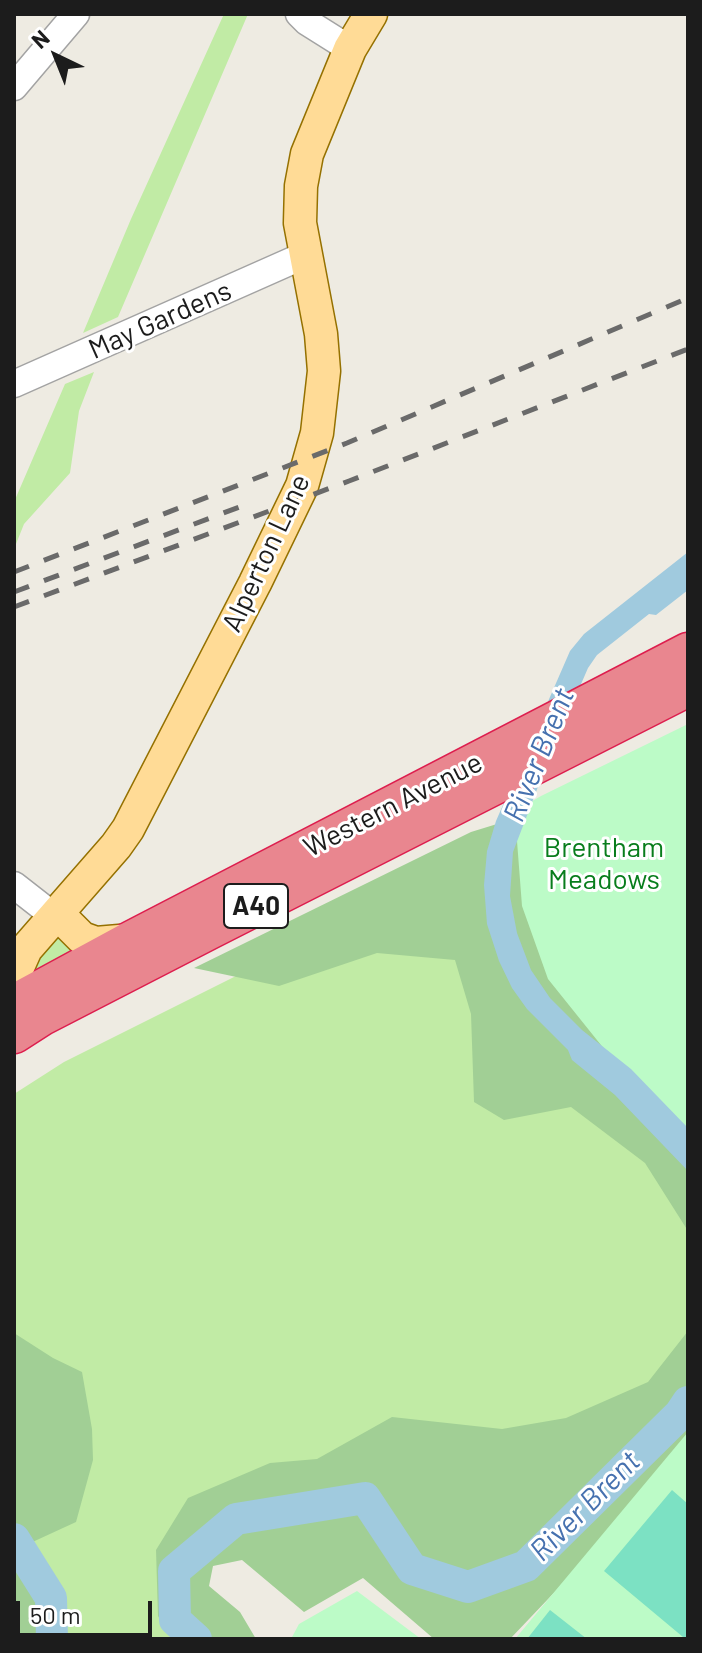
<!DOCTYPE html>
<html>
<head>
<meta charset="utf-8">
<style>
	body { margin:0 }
	#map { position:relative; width:702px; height:1653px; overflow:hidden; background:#eeebe2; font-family:Barlow,sans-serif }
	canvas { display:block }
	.frame { position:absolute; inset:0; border:16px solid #1c1c1c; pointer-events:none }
	.north { position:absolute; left:16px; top:16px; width:80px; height:80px; -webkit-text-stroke:6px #fff; paint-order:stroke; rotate:317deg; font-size:22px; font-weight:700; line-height:32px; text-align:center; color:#1c1c1c }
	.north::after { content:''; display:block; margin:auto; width:28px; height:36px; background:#1c1c1c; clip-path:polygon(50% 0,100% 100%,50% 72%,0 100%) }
	.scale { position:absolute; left:16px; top:1601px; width:136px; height:36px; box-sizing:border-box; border:4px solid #1c1c1c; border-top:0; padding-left:10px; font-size:24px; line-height:28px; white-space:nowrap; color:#1c1c1c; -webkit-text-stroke:6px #fff; paint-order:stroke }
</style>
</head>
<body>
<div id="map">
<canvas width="702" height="1653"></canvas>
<div class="frame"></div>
<div class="north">N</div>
<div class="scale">50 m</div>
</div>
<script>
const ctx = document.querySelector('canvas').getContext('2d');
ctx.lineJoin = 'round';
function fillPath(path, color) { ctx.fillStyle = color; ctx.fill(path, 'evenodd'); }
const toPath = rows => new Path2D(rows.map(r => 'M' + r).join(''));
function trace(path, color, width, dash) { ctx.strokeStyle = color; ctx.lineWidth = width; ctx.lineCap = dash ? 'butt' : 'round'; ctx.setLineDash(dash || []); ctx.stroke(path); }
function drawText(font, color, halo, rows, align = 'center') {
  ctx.font = font + ' Barlow,sans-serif'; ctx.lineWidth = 6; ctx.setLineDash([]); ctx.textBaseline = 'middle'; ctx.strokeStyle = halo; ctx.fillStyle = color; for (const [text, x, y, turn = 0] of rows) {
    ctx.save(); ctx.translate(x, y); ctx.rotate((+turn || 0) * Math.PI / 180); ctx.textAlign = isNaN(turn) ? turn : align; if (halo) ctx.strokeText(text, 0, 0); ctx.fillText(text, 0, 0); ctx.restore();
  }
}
fillPath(toPath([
	[224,14,248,14,118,317,83,333,131,219],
	[94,372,79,411,70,473,24,524,14,549,14,502,65,384],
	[448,870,688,1188,688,1383,169,1564,191,1639,52,1639,18,1475,14,1475,14,1094,64,1062],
	[61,925,78,950,32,976,26,964]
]), '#c1eba5');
fillPath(toPath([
	[497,824,556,834,688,1045,688,1231,645,1163,571,1107,504,1120,474,1102,471,1014,455,960,377,953,279,986,194,968,471,832],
	[688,1331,688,1452,510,1639,434,1639,363,1578,304,1612,242,1560,213,1566,209,1586,240,1612,256,1639,172,1639,158,1616,156,1550,188,1498,270,1463,317,1459,392,1417,502,1429,566,1418,648,1382],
	[14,1333,53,1358,82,1372,92,1429,93,1460,76,1522,26,1545,49,1586,60,1639,14,1639]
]), '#a1cf95');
fillPath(toPath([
	[688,724,688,1147,617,1065,548,979,522,906,516,828,522,807,541,796],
	[688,1432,688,1639,515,1639],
	[357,1591,421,1639,291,1639,299,1624]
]), '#bcfbc7');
fillPath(toPath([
	[672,1490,688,1504,688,1639,682,1639,683,1637,604,1571],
	[550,1610,587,1639,527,1639]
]), '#7ce1c3');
fillPath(toPath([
	[688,552,688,590,656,615,649,614,597,655,588,668,549,758,513,852,510,896,517,933,531,970,550,998,582,1030,631,1069,688,1128,688,1171,615,1095,572,1060,568,1050,527,1009,512,988,499,961,487,924,484,885,487,851,496,821,570,651,584,634]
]), '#a0cade');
trace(toPath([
	[14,1539,51,1598,52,1639],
	[196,1639,175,1620,174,1571,236,1519,365,1498,412,1569,468,1587,526,1566,680,1414,688,1402]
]), '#a0cade', 32);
const minor = toPath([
	[299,14,307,22,350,49],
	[14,87,76,14],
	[14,384,305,255],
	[14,885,55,917]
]);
const major = toPath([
	[55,917,68,924,82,938,96,943,131,940],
	[14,976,26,949,116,846,128,829,255,583,302,486,317,433,324,371,321,334,300,223,301,186,307,154,350,49,371,14]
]);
const highway = toPath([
	[14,1004,132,940,688,652],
	[14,1034,42,1016,211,929,688,687]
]);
trace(minor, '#a3a3a3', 29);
trace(major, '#957100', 35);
trace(highway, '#dd1e4e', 41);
trace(minor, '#fff', 26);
trace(major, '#ffdb96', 32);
trace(highway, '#e9868f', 38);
trace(toPath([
	[14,572,347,443,688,298],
	[14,592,250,503],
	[14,607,349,481,688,349]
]), '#6a6a6a', 5, [16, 16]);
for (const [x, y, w] of [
	[256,906,64]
]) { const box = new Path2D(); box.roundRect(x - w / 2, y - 22, w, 44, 6); ctx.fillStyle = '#fff'; ctx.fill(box); trace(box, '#1c1c1c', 2); }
drawText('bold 26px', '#1c1c1c', null, [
	["A40",256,906]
]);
drawText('28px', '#1c1c1c', '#fff', [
	["May Gardens",160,320,-24],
	["Alperton Lane",266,553,-65],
	["Western Avenue",393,805,-27]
]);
drawText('28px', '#087d1c', '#fff', [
	["Brentham",604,848],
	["Meadows",604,880]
]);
drawText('italic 30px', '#4671af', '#fff', [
	["River Brent",539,755,-68],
	["River Brent",585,1506,-45]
]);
</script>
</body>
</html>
